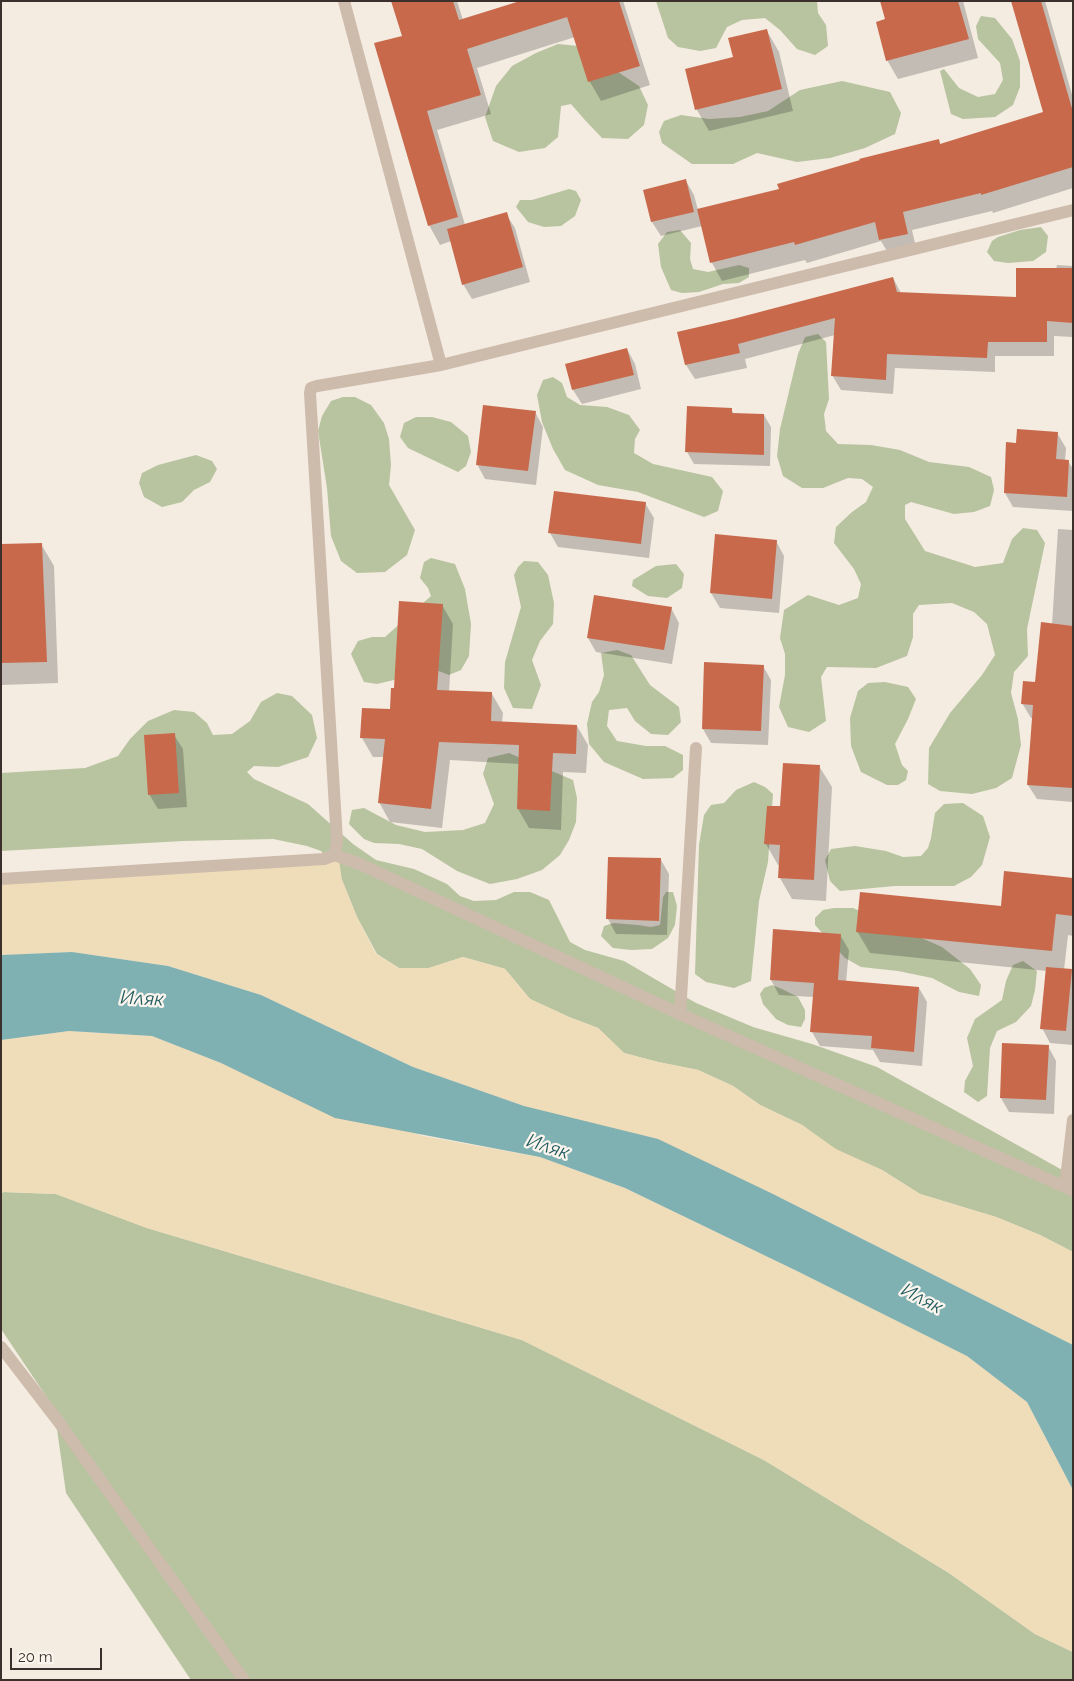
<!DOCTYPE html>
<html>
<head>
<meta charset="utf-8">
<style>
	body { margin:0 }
	#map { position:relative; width:1074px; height:1681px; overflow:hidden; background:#f4ebe1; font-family:Raleway,sans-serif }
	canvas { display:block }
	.frame { position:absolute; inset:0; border:2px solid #3b302b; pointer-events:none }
	.scale { position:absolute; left:10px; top:1648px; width:92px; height:22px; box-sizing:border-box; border:2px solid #3b302b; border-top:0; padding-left:6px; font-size:15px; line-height:18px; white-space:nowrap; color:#3b302b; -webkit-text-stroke:4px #fbf5ee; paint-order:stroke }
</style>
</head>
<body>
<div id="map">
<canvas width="1074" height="1681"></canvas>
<div class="frame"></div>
<div class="scale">20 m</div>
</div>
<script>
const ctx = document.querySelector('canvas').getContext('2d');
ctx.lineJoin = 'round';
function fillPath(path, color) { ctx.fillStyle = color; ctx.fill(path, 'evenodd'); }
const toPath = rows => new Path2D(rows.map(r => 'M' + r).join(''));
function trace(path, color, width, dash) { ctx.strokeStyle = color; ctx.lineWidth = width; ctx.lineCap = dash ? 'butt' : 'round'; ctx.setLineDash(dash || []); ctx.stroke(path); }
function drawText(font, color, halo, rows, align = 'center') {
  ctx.font = font + ' Raleway,sans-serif'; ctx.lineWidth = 4.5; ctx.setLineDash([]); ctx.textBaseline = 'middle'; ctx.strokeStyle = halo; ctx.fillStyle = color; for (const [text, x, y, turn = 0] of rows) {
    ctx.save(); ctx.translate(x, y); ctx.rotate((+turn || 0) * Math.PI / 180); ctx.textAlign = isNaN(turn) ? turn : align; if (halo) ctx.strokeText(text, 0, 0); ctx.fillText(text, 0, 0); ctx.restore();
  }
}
fillPath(toPath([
	[656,1,817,1,818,13,826,25,828,46,815,55,797,49,780,30,765,18,742,20,727,27,716,48,700,51,678,47,668,38],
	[981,16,995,18,1012,39,1020,61,1020,87,1013,105,995,117,963,119,951,114,940,71,944,69,959,88,978,97,995,94,1003,80,1000,63,978,39,976,26],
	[558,44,579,46,639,86,648,105,644,125,628,139,602,138,584,119,571,104,561,106,558,137,545,148,519,152,493,141,485,117,496,86,512,66,536,53],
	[842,81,890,92,901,113,895,134,865,148,830,158,797,162,757,153,733,164,692,164,662,143,659,132,664,121,681,115,709,119,740,117,768,111,800,90],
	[569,189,576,191,581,200,575,216,561,226,544,227,528,222,516,207,520,200,532,200],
	[1041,227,1048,236,1046,252,1033,261,1008,263,994,261,987,252,992,241,998,237,1020,230],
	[680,230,691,243,690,259,693,269,708,272,739,265,749,268,749,277,739,283,723,284,699,292,682,293,671,290,661,267,658,244,667,232],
	[818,334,826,342,829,399,824,414,826,431,838,444,871,445,900,450,929,462,969,467,991,477,994,490,990,506,974,512,954,514,911,502,905,505,905,519,925,551,975,567,1003,563,1012,539,1023,528,1037,530,1045,543,1027,629,1028,656,1014,672,1011,693,1018,719,1021,745,1012,778,996,788,972,794,940,791,928,784,929,748,950,713,982,675,995,655,987,624,974,612,952,603,919,605,913,614,913,637,907,656,876,668,827,667,821,677,826,721,809,732,788,727,779,707,785,675,785,654,780,638,784,610,808,595,839,605,858,598,861,584,854,569,834,543,836,527,852,512,866,502,873,487,862,479,848,478,823,488,802,488,783,476,777,456,780,429,798,354,805,337],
	[553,377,562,383,567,397,580,405,607,407,629,415,640,430,635,439,634,453,653,464,712,477,723,491,718,511,704,517,638,492,598,485,565,470,553,449,542,422,537,395,543,380],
	[343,397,355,397,371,405,384,423,389,439,391,465,389,485,415,530,407,555,385,572,357,573,341,561,331,536,327,488,318,431,322,416,331,401],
	[416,417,432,417,451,422,468,436,471,452,466,466,458,472,408,448,400,437,404,423],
	[196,455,212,461,217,469,210,482,194,490,182,502,162,507,144,497,139,483,142,473,158,465],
	[431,558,455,564,465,589,471,624,469,656,461,670,449,675,436,670,377,684,364,682,351,654,358,641,372,637,385,637,431,596,428,588,420,578,424,562],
	[524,561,538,562,548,575,554,603,553,624,540,641,532,660,541,685,532,709,513,708,504,688,505,662,521,607,514,575,518,567],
	[676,564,684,574,682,588,667,598,648,596,632,586,633,580,656,566],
	[617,650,631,655,650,685,679,707,681,722,668,735,651,734,635,721,627,708,609,710,607,726,617,741,646,746,665,746,683,755,683,770,673,778,643,779,604,762,589,744,587,724,592,702,599,692,604,675,601,653],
	[885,682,908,687,916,699,908,719,895,744,902,765,908,771,906,780,898,785,887,785,861,772,851,746,850,718,858,691,868,683],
	[277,693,292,696,312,715,317,738,308,757,278,767,254,766,247,772,254,779,308,804,353,844,376,860,414,869,447,884,460,896,474,901,496,900,514,892,530,892,549,900,570,942,585,950,624,961,696,1003,753,1027,812,1044,877,1067,1073,1176,1073,1252,1040,1235,996,1217,920,1194,882,1170,836,1150,802,1125,760,1105,733,1086,698,1070,658,1062,624,1053,598,1028,569,1017,530,999,505,969,463,957,429,968,399,968,377,954,357,917,342,880,321,851,307,846,273,839,183,841,1,851,1,773,85,768,118,756,130,739,148,721,174,710,194,712,207,723,213,735,232,734,250,721,261,702],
	[509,753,573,780,577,798,576,822,569,840,560,855,542,870,517,879,490,884,457,871,422,849,399,844,374,843,364,839,349,824,352,810,364,808,396,825,425,832,463,830,485,823,494,804,483,774,488,758],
	[754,782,765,787,773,794,768,862,759,901,751,981,734,988,706,982,695,974,699,845,704,815,711,805,724,803,736,790],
	[963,803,983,816,990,837,982,865,971,877,954,886,895,886,840,891,830,881,825,860,831,849,855,846,886,851,903,857,921,856,928,848,931,838,935,813,944,804],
	[666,892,673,892,677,906,675,925,668,938,652,949,631,950,613,948,601,936,604,926,613,923,638,925,651,927,660,925,663,897],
	[834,908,853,908,942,947,970,969,981,985,979,996,959,992,932,978,898,971,861,967,845,958,815,925,815,918,823,910],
	[1023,961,1037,971,1035,990,1031,1006,1016,1022,997,1031,990,1048,987,1096,978,1102,964,1092,965,1081,973,1066,967,1038,975,1019,1002,1000,1006,981,1013,965],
	[772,985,782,989,798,997,805,1010,805,1019,801,1027,788,1025,776,1019,763,1004,760,994,764,988],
	[4,1192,56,1194,147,1228,522,1340,764,1460,949,1573,1035,1634,1073,1652,1073,1680,191,1680,66,1493,54,1408,1,1329,1,1193]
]), '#b8c4a0');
fillPath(toPath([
	[339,860,342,880,357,917,376,954,399,968,429,968,463,957,505,969,530,999,569,1017,598,1028,624,1053,658,1062,698,1070,733,1086,760,1105,802,1125,836,1149,882,1170,920,1194,996,1217,1040,1235,1073,1252,1073,1345,773,1194,413,1067,261,995,168,966,72,952,1,955,1,878],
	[69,1031,152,1036,221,1063,423,1136,540,1157,625,1188,799,1272,967,1356,1027,1402,1073,1490,1073,1652,1035,1634,949,1573,764,1460,522,1340,147,1228,56,1194,4,1192,1,1193,1,1040]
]), '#efdcb8');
fillPath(toPath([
	[72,952,168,966,261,995,413,1067,524,1106,658,1139,773,1194,1073,1345,1073,1490,1027,1402,967,1356,799,1272,625,1188,540,1157,335,1118,221,1063,152,1036,69,1031,1,1040,1,955]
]), '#7fb0b2');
fillPath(toPath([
	[393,1,457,1,463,20,524,1,623,1,650,85,601,101,590,82,575,37,477,68,491,114,437,130,465,225,506,214,515,228,530,282,472,299,463,284,451,241,440,245,429,225,404,37],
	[882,1,963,1,978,58,898,79,887,60,887,20],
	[1012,1,1045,1,1073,98,1073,188,993,213,992,211,912,230,917,252,891,258,881,241,807,263,805,260,722,281,712,263,702,226,661,236,652,222,645,191,686,181,694,195,698,210,780,190,939,141,941,146,1044,113],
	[767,31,779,52,793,111,709,131,697,110,687,70,734,58],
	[1057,265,1073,266,1073,337,1054,336,1054,356,995,356,995,372,895,368,893,394,841,390,832,375,835,335,745,359,747,368,695,379,686,365,679,332,733,320,893,278,901,293,1018,298,1056,270],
	[627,349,635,364,641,389,582,404,573,390,567,365],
	[688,408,731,409,734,414,764,415,771,427,770,466,694,464,687,452],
	[535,412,543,427,536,485,485,479,477,464],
	[1057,433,1066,448,1065,461,1068,461,1073,469,1073,511,1013,507,1005,493,1018,444],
	[645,503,654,518,649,558,558,547,550,533],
	[1058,529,1073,530,1073,802,1037,799,1028,785,1033,718,1031,718,1022,703,1036,683,1052,625],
	[716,536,776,541,784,556,779,613,720,608,711,593],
	[41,544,54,566,58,683,1,685,1,545],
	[442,605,453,624,449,692,492,694,503,713,502,722,577,726,588,745,586,773,563,772,561,830,529,828,518,809,520,764,450,760,442,828,390,822,379,802,384,757,373,757,362,738,391,710,395,689],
	[671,608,679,623,672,664,596,652,588,638],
	[763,666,771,680,768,745,711,743,703,729],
	[174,735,183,749,187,807,158,809,149,794],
	[819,766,832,787,826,901,792,899,780,878,780,865,778,865,766,844,782,807],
	[661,860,669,874,667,935,616,934,608,919],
	[1073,879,1073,936,1068,935,1064,970,1071,970,1073,974,1073,1045,1050,1043,1042,1028,1047,971,870,953,857,931,1002,907],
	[774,930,840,935,849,950,846,982,919,988,927,1002,922,1066,880,1062,873,1050,820,1046,812,1032,814,997,779,995,771,980],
	[1048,1046,1056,1061,1054,1114,1009,1112,1001,1098]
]), '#0003');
fillPath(toPath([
	[391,1,453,1,459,20,520,1,619,1,640,66,588,82,567,17,467,49,481,95,427,111,458,217,428,226,374,43,402,36],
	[880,1,958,1,969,39,886,61,876,22,885,19],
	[1011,1,1041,1,1073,112,1073,167,981,195,981,193,903,212,908,234,879,240,875,222,795,245,794,242,710,263,697,209,779,189,777,184,860,160,859,159,939,139,940,144,1043,112],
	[767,29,782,89,695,110,685,69,733,57,728,38],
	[686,179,694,212,651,222,643,190],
	[507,212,523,267,462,285,447,229],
	[1016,268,1073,268,1073,323,1047,321,1047,342,988,342,987,358,887,354,886,380,831,376,835,318,738,344,740,353,685,365,677,332,733,319,893,277,897,292,1016,297],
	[627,348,634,375,572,390,565,364],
	[483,405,536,411,528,471,476,465],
	[687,406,732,408,732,413,764,414,764,455,685,452],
	[1017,429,1058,432,1056,459,1069,460,1067,497,1004,493,1006,442,1016,443],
	[554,491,646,502,641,544,548,533],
	[715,534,777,540,772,599,710,593],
	[42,543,47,662,1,663,1,544],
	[594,595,672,607,664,650,587,638],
	[399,601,443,604,437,690,492,692,491,721,577,725,576,754,553,753,550,811,517,809,519,745,439,742,431,809,378,803,385,739,360,738,362,708,390,709,391,688,394,688],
	[1041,622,1073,626,1073,788,1027,785,1033,705,1021,704,1023,681,1035,682],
	[704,662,764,665,761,731,702,729],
	[175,733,179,793,148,795,144,735],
	[783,763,820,765,814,880,778,878,780,845,764,844,767,806,780,806],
	[608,857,661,858,659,921,606,919],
	[1004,871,1073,878,1073,916,1056,914,1052,951,856,932,860,892,1001,906],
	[773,929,841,934,838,980,919,987,914,1052,871,1048,872,1036,810,1032,814,983,770,980],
	[1046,967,1072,969,1066,1031,1040,1029],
	[1002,1043,1049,1045,1046,1100,1000,1098]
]), '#c8694b');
trace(toPath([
	[344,1,441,365,1073,210],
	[335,855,362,865,680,1014,1065,1187],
	[1,879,324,859,335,855,337,841,310,393,311,388,317,386,441,365],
	[680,1014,696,748],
	[1071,1190,1065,1187,1073,1120],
	[1,1347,58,1421,244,1680]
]), '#cdbbac', 12);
drawText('italic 19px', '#1f5a5e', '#fbf5ee', [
	["Иляк",142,999,3],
	["Иляк",548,1147,18],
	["Иляк",922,1299,28]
]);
</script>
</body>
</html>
